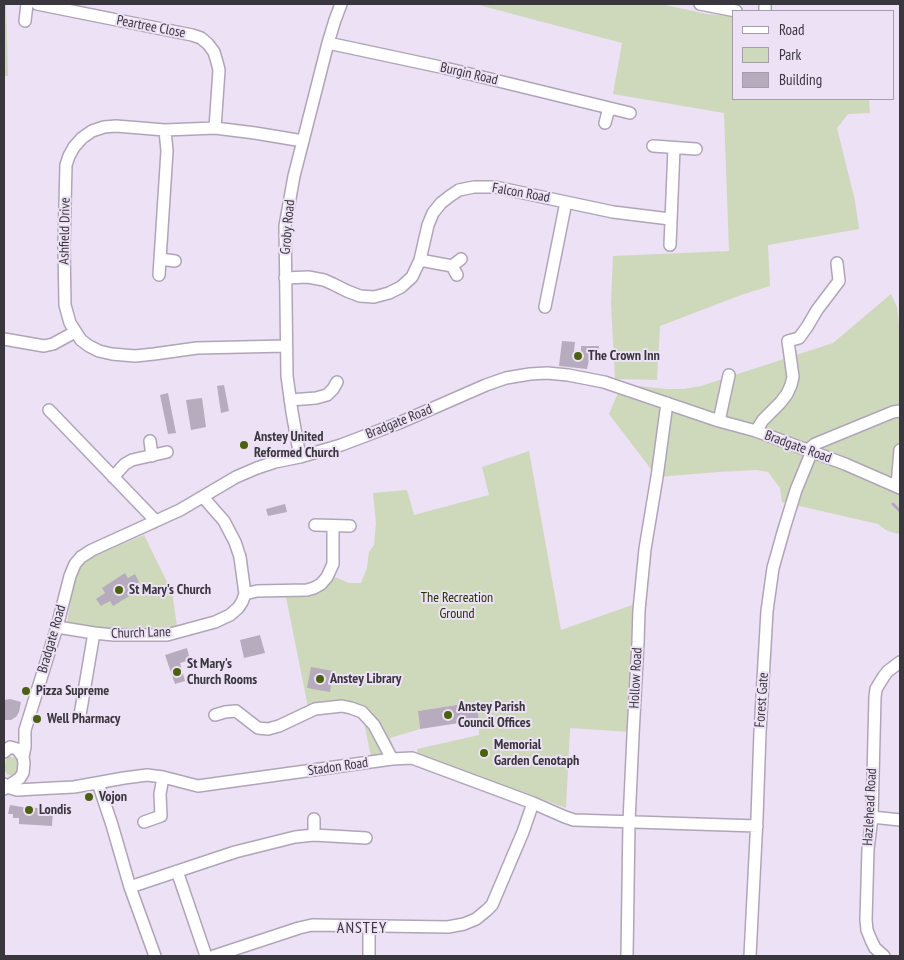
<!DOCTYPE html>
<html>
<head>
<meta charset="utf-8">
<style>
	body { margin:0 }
	#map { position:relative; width:904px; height:960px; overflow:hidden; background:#ece1f5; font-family:"PT Sans Narrow",sans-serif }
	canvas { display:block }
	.frame { position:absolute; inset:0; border:5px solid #3a363d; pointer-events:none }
	.legend { position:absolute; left:732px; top:10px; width:162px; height:90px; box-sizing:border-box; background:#ece1f5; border:1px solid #a59dab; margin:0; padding:6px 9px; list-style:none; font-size:15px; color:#3a363d }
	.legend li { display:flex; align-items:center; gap:10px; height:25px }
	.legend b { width:25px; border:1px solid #a59dab }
</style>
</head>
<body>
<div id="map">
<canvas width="904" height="960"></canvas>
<div class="frame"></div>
<ul class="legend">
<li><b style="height:6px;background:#fff"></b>Road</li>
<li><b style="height:14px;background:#cdd9ba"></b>Park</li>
<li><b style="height:14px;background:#b7acbe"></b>Building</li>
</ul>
</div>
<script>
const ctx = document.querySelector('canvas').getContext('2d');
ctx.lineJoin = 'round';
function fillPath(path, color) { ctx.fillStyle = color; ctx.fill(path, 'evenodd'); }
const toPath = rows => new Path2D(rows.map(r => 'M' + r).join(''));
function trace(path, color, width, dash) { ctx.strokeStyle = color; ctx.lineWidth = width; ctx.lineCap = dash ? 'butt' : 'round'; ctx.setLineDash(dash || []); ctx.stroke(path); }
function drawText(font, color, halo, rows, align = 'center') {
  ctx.font = font + ' "PT Sans Narrow",sans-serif'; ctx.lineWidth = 4; ctx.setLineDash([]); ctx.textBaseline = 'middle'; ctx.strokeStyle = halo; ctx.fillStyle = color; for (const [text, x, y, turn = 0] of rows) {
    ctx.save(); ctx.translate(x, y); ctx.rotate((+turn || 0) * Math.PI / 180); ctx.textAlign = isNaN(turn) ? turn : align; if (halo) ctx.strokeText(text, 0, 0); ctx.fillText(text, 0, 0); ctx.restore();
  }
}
fillPath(toPath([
	[4,4,6,4,8,76,4,76],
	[475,4,660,4,707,14,733,16,733,99,869,99,870,113,848,114,837,128,855,201,859,229,768,245,770,286,741,295,660,326,657,380,615,379,611,304,613,256,729,251,724,113,613,94,622,43],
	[891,294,897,307,900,336,900,534,894,533,886,530,878,524,782,502,780,488,768,472,756,470,718,472,657,477,609,414,618,393,619,384,667,389,684,389,701,386,833,343],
	[529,451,561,630,638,603,631,732,570,728,566,808,539,798,418,758,417,749,479,735,479,720,476,702,418,711,420,729,390,738,396,752,371,757,362,712,351,708,309,712,286,597,314,588,321,584,335,577,349,583,361,583,367,568,369,552,374,545,376,523,373,493,407,490,414,515,489,495,482,467],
	[144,535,172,592,177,626,167,635,132,635,67,623,73,587,76,575,81,565,94,556],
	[8,757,11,757,16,758,19,764,17,772,15,774,12,776,7,774,4,769,6,760]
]), '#cdd9ba');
trace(toPath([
	[893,504,900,511]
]), '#b8a3c7', 3);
fillPath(toPath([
	[562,341,575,342,574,351,581,351,581,346,599,346,599,355,595,355,595,358,593,360,589,360,587,369,559,366],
	[224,385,229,411,221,413,217,386],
	[168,393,176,433,168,434,160,395],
	[202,398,206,427,191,430,186,400],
	[285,504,287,512,268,516,266,509],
	[125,573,128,578,135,574,139,582,133,586,136,592,113,606,110,601,101,606,96,599,105,593,102,588],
	[260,635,265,653,244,658,240,640],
	[187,648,190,660,180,663,185,681,175,684,165,655],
	[311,667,333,671,330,692,307,688],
	[10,699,21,702,19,712,16,717,11,720,4,720,4,700],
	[476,702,479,720,420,729,418,711],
	[10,805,22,807,53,809,52,826,19,824,19,818,13,818,13,814,8,814]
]), '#b7acbe');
const minor = toPath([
	[37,4,192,35,201,38,208,44,214,52,217,62,219,70,215,128],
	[700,4,736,11],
	[765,11,765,4],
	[25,21,27,4],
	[328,43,445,68,630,113],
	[605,123,609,108],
	[653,146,696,149],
	[670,245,674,148],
	[160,259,175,261],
	[420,260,452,266],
	[159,275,167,151,165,130],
	[457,275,452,266,461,259],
	[285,278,308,277,324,280,333,284,347,291,360,296,374,297,389,293,401,287,412,277,420,260,428,225,433,213,441,203,450,196,459,190,474,187,495,187,613,212,670,219],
	[545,307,566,202],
	[4,339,44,346,53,344,75,332],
	[286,346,197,348,154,354,135,356,112,354,99,351,89,346,81,340,70,323,65,305,64,245,66,165,69,156,74,147,82,138,92,131,104,127,116,126,165,130,215,128,255,133,303,141],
	[290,400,316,398,327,395,333,389,337,382],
	[49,410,152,517,154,522],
	[719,421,729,375],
	[756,431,763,420,780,403,787,394,791,385,793,377,788,341,799,338,807,327,817,310,839,281,837,263],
	[150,441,152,456],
	[808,450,815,444,893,412,900,411],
	[300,457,292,412,287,376,285,226,294,176,303,141,328,43,335,20,341,4],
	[113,477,125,464,132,460,167,452],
	[897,486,900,450],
	[315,525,350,526],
	[245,594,257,591,307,590,314,588,321,584,327,577,333,564,333,526],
	[57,627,94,633,114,635,167,635,215,622,230,615,238,608,242,602,245,594,240,557,235,542,224,521,203,497],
	[80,715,94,633],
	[215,715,225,712,236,711,258,728,268,729,279,726,315,709,342,706,351,708,362,712,374,725,392,759],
	[4,752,10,747,17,749,23,757,24,763,23,773,20,778,4,789],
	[23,757,25,747,25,730,57,627,70,576,75,564,81,557,92,550,180,510,236,477,257,468,275,462,300,457,341,445,399,423,486,385,506,378,530,374,547,373,568,375,604,382,719,421,756,431,845,464,900,488],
	[98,783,112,825,130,887,155,956],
	[4,784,7,787,17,790,54,788,74,787,124,778,147,775,163,777,198,786,392,759,412,758,533,803,565,817,574,820,757,826],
	[872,817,900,820],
	[144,822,161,816,160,794,163,777],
	[314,835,314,819],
	[177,871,206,956],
	[130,887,235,852,295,837,314,835,366,838],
	[214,956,299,928,312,925,448,927,464,924,476,919,487,910,492,905,523,832,533,803],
	[369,956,369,926],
	[627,956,629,822,633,735,638,642,639,610,645,549,657,477,667,403],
	[750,956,757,818,760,732,767,611,773,568,784,529,796,490,812,451],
	[884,956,875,948,871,940,867,930,866,920,868,849,872,817,875,697,876,689,884,676,888,671,900,662]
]);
trace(minor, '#b0a5b8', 14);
trace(minor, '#fff', 11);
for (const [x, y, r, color] of [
	[578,356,5,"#4a610e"],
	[244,445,5,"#4a610e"],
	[119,590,5,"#4a610e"],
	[177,672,5,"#4a610e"],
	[320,679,5,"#4a610e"],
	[26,691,5,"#4a610e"],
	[448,715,5,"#4a610e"],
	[37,719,5,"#4a610e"],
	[484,753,5,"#4a610e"],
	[89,797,5,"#4a610e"],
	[29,810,5,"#4a610e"]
]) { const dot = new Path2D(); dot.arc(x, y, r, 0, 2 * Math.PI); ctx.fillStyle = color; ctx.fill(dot); trace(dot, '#ece1f5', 2); }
drawText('14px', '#3a363d', '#ece1f5', [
	["Peartree Close",151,27,11],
	["Burgin Road",469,74,13],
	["Falcon Road",521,193,10],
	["Groby Road",288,227,-85],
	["Ashfield Drive",65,231,-89],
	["Bradgate Road",399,422,-22],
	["Bradgate Road",798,447,20],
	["Church Lane",141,633,-2],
	["Bradgate Road",52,639,-74],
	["Hollow Road",636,678,-87],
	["Forest Gate",762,700,-86],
	["Stadon Road",338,767,-8],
	["Hazlehead Road",870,807,-87]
]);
drawText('bold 14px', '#3a363d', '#ece1f5', [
	["The Crown Inn",588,356],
	["Anstey United",254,437],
	["Reformed Church",254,453],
	["St Mary's Church",129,590],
	["St Mary's",187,664],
	["Church Rooms",187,680],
	["Anstey Library",330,679],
	["Pizza Supreme",36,691],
	["Anstey Parish",458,707],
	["Council Offices",458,723],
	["Well Pharmacy",47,719],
	["Memorial",494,745],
	["Garden Cenotaph",494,761],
	["Vojon",99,797],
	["Londis",39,810]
], 'left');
drawText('14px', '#253204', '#ece1f5', [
	["The Recreation",457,598],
	["Ground",457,614]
]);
ctx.letterSpacing = '1px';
drawText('16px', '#3a363d', '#ece1f5', [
	["ANSTEY",362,928]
]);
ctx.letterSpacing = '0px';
</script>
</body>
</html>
